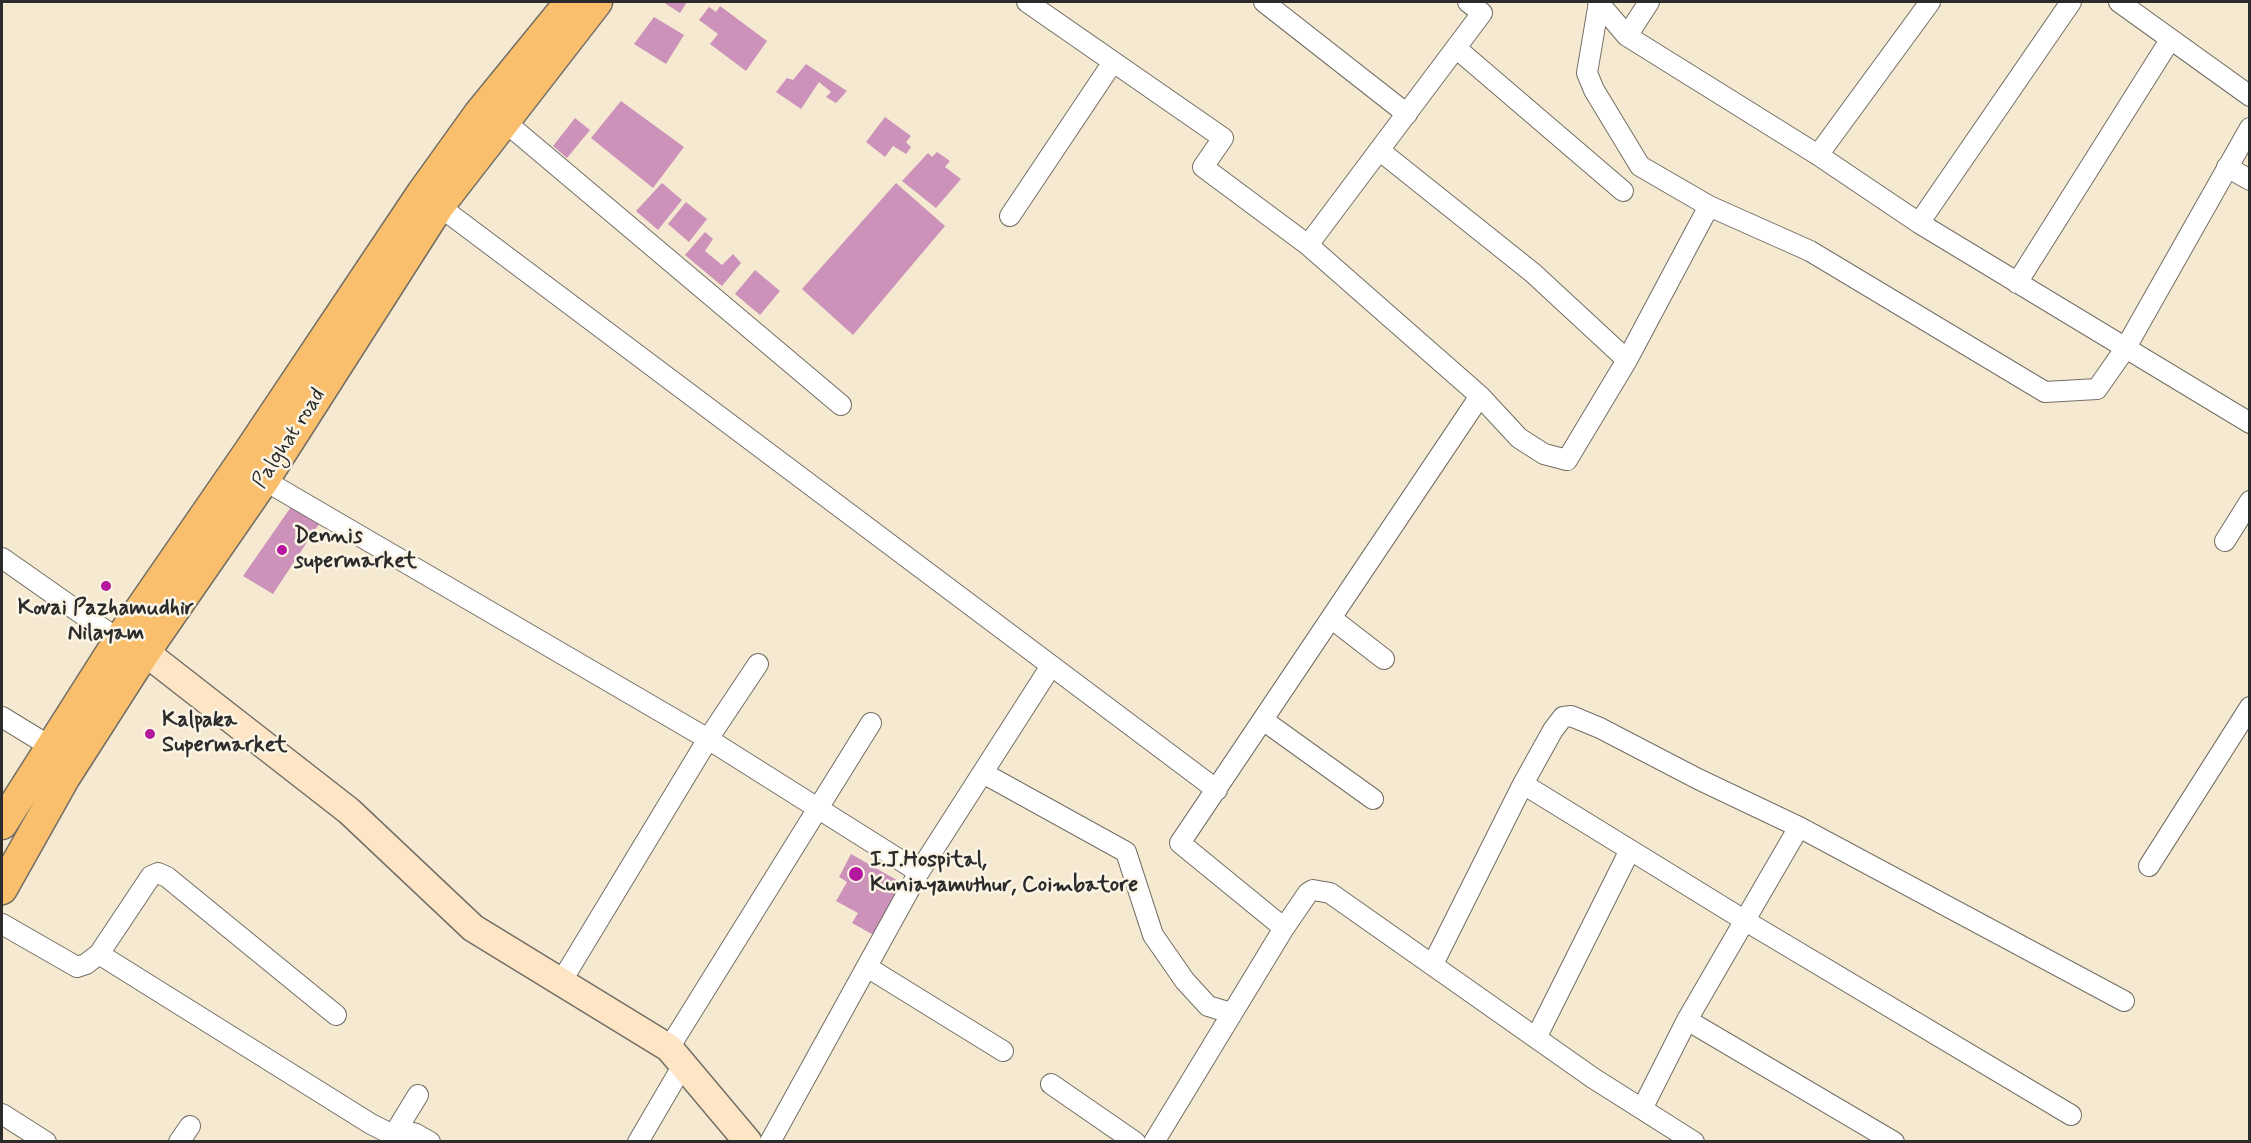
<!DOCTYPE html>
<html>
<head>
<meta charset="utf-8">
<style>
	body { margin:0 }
	#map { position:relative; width:2251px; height:1143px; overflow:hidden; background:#f5ead1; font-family:Mynerve,sans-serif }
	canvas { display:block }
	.frame { position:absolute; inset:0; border:3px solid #2b2b2b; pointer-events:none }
</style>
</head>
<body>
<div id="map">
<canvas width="2251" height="1143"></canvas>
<div class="frame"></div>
</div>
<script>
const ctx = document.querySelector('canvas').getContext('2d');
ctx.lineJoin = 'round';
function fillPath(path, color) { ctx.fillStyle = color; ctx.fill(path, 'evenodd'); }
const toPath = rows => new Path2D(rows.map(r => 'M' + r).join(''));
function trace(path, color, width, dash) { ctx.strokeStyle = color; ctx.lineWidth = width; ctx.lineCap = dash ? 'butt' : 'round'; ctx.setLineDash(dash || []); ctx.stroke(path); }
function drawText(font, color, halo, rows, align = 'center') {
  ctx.font = font + ' Mynerve,sans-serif'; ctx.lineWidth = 5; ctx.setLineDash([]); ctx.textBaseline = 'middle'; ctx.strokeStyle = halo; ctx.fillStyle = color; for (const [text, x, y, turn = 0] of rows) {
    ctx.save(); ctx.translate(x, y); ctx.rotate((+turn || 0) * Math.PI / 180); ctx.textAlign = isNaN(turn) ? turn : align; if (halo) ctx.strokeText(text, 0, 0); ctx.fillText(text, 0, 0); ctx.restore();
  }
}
fillPath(toPath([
	[663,2,687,2,680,13],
	[720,6,767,41,746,71,710,44,718,34,699,20,709,7,716,12],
	[654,17,684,35,666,64,634,44],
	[806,64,847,91,836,103,826,97,831,92,819,82,801,109,776,92,787,78,793,80],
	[621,101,684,147,653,188,591,138],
	[885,117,911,136,906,142,911,147,906,154,893,146,885,157,866,142],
	[575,118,590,130,567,158,553,146],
	[937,152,950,161,945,167,961,179,936,208,902,181,928,153,932,157],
	[662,183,682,200,658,230,636,211],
	[896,183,945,226,853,335,802,289],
	[686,202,707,219,689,242,668,224],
	[705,232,713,239,705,251,722,265,733,254,741,263,722,286,685,255],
	[755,270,780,291,760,315,735,294],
	[293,504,319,524,273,594,243,576],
	[851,854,909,887,879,938,852,923,858,913,836,901,847,882,839,877]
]), '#cd92ba');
const street = toPath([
	[1027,2,1223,138,1203,167,1308,245],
	[1264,2,1407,114],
	[1598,2,1627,36,1818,155,1919,223,2250,423],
	[2119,2,2250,96],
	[1627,36,1649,2],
	[1456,48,1623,191],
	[504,121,841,405],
	[1379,150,1533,273,1627,360],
	[1818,155,1930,2],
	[2227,167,2250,180],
	[439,206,1217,790],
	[1709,206,1810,251,2045,392,2097,389,2125,349,2250,128],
	[1010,216,1113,62],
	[1919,223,2071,2],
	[2017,283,2170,40],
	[1480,396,1519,438,1544,454,1567,460,1627,360,1709,206,1640,166,1594,90,1587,73,1599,2],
	[264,480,708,739,919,872,1051,666],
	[2225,541,2250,501],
	[2,558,119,640],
	[1331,618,1384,659],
	[2,717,51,747],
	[1263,720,1373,799],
	[983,773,1126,852,1153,935,1185,981,1208,1006,1231,1013],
	[1523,784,1553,730,1563,717,1571,716,1600,728,1698,779,1799,827,2124,1001],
	[2149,866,2250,707],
	[2,924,77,967,86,964,99,954,151,876,158,873,167,877,336,1015],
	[1284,928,1308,893,1313,890,1330,893,1593,1078,1694,1142],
	[99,954,371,1124,389,1133,401,1130,416,1134,430,1142],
	[1433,964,1523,784,1744,920,2071,1115],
	[867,967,1003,1051],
	[561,982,708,739,758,664],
	[1687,1020,1894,1142],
	[1536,1038,1630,850],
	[669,1048,871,723],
	[1051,1084,1135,1142],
	[1642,1109,1687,1020,1799,827],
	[2,1114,46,1142],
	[396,1131,418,1095],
	[179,1142,190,1126],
	[638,1142,683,1065],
	[770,1142,919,872],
	[1154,1142,1284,928,1180,843,1480,396,1308,245,1482,13,1468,2]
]);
const secondary = toPath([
	[125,643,145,652,349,811,473,928,669,1048,748,1142]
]);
const primary = toPath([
	[2,824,119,640,250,450,422,193,478,115,570,2],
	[2,889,65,777,145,652,264,480,439,206,597,2]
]);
trace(street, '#726e65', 22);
trace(secondary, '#726e65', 30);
trace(primary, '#726e65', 33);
trace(street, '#fff', 20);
trace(secondary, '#fde5c5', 27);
trace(primary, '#f9bf6d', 30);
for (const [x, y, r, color] of [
	[282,550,6,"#b5179e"],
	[106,586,6,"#b5179e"],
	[150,734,6,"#b5179e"],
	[856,874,8,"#b5179e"]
]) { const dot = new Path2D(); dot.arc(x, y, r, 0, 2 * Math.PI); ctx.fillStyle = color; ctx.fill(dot); trace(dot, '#fcf5e5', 2); }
drawText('22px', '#2b2b2b', '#fcf5e5', [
	["Palghat road",290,439,-57]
]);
drawText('bold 22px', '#2b2b2b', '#fcf5e5', [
	["Dennis",294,537],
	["supermarket",294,562],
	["Kovai Pazhamudhir",106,609,"center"],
	["Nilayam",106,634,"center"],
	["Kalpaka",162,721],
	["Supermarket",162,746],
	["I.J.Hospital,",870,861],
	["Kuniayamuthur, Coimbatore",870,886]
], 'left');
</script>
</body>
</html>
